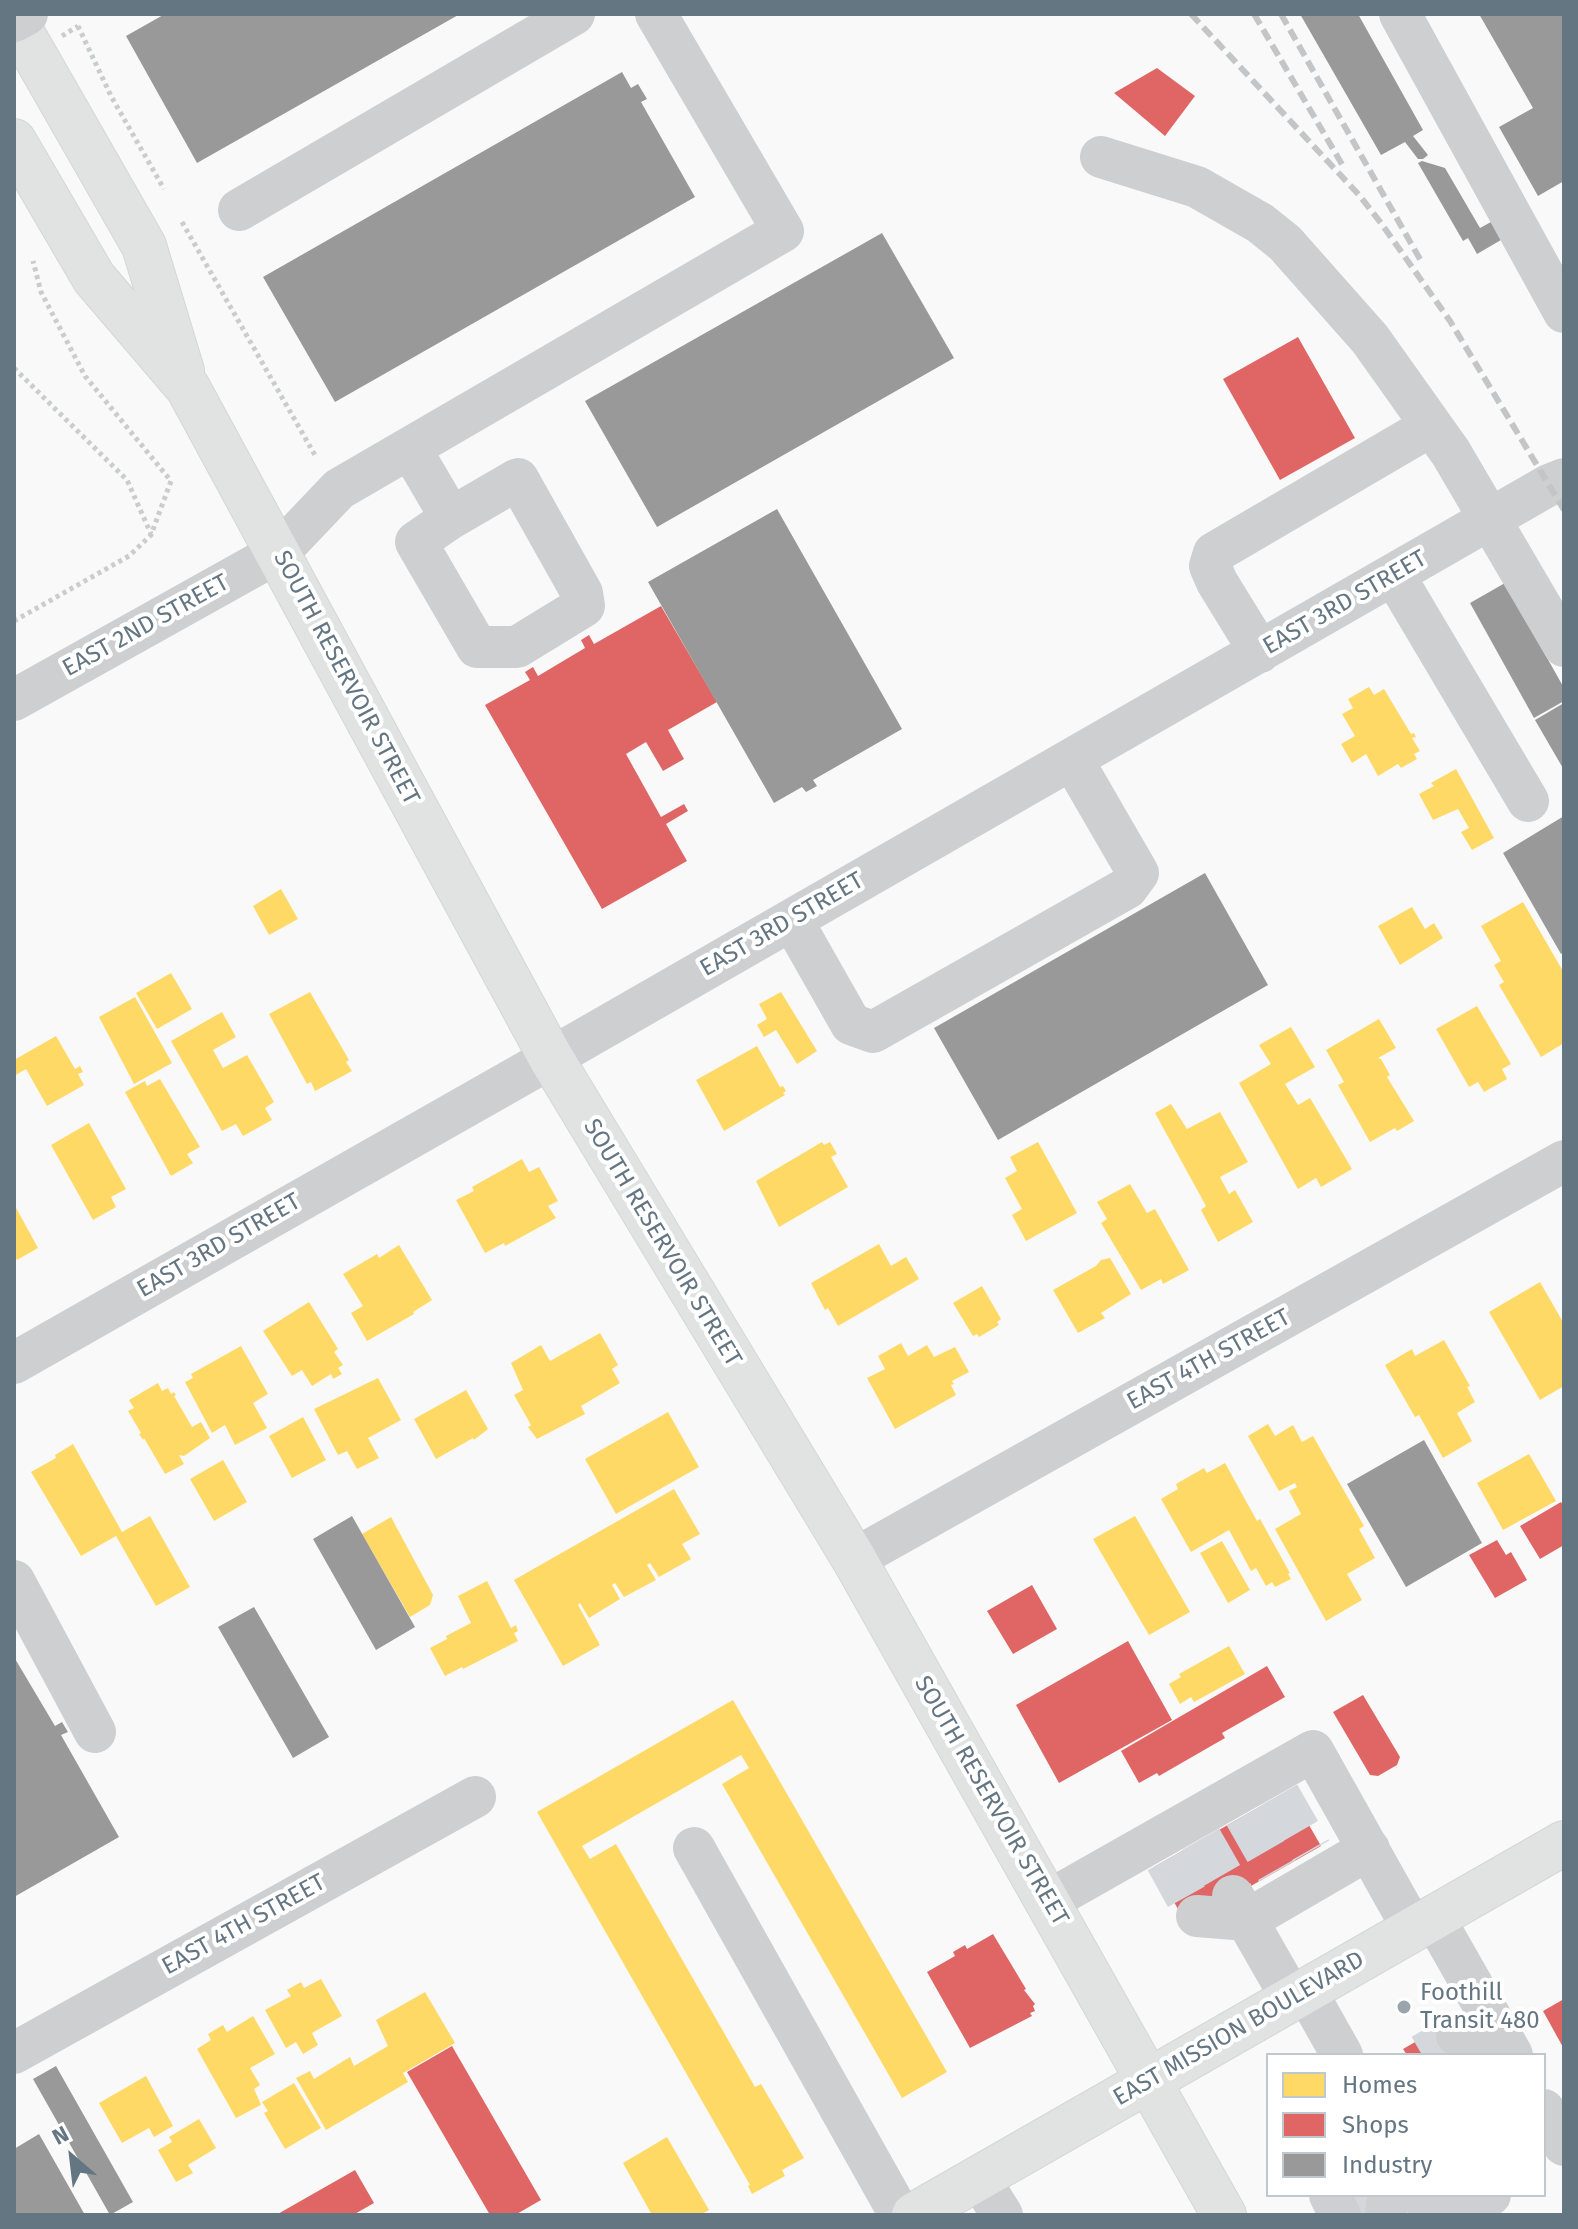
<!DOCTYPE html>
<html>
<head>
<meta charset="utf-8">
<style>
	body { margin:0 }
	#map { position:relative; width:1578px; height:2229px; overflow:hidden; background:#f9f9f9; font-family:"Fira Sans",sans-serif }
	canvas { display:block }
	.frame { position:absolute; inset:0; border:16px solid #657683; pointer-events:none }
	.legend { position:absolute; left:1266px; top:2053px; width:280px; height:144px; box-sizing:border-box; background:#fff; border:2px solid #c1c8cd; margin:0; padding:10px 14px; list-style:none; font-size:24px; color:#657683 }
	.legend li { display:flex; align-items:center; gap:16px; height:40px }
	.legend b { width:40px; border:2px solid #c1c8cd }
	.north { position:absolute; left:32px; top:2117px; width:80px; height:80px; -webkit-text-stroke:6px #fff; paint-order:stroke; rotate:332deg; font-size:22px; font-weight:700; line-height:32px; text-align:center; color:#657683 }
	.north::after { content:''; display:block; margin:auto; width:28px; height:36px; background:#657683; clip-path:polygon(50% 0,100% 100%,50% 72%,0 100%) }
</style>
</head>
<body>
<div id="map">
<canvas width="1578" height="2229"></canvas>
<div class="frame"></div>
<ul class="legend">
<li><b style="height:22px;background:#ffd966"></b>Homes</li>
<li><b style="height:22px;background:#e06666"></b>Shops</li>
<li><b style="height:22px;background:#999"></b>Industry</li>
</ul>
<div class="north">N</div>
</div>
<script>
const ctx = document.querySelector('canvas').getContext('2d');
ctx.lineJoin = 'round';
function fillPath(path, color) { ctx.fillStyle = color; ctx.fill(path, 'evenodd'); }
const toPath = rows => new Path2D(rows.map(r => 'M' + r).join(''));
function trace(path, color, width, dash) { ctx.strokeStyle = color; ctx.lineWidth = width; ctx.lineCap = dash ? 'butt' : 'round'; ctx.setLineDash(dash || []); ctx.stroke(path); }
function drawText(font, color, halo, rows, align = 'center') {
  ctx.font = font + ' "Fira Sans",sans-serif'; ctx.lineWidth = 8; ctx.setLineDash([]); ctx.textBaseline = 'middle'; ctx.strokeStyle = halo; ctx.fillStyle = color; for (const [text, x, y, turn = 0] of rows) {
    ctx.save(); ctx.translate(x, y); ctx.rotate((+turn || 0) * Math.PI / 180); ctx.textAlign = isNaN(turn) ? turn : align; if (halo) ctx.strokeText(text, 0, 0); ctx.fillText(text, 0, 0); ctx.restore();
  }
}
fillPath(toPath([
	[1369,687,1374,695,1384,689,1411,734,1414,733,1416,737,1412,738,1420,751,1414,754,1417,759,1401,768,1398,764,1378,776,1366,754,1352,763,1341,744,1355,736,1342,714,1353,708,1348,699],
	[1456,769,1494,838,1472,850,1461,832,1469,828,1458,809,1433,820,1419,794,1434,786,1431,783],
	[281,889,298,919,269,935,253,906],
	[1523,902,1564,973,1564,1043,1541,1057,1499,985,1504,982,1494,965,1501,961,1481,926],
	[1412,907,1425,929,1434,923,1443,938,1400,965,1378,926],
	[171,973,192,1009,157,1029,136,993],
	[310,992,349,1060,346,1062,352,1071,315,1091,311,1082,307,1084,269,1014],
	[781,992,817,1051,797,1064,776,1030,764,1037,757,1025,767,1019,759,1004],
	[135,997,172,1063,134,1084,99,1017],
	[1477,1006,1511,1064,1502,1069,1507,1079,1484,1092,1478,1082,1469,1087,1436,1029],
	[222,1012,236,1037,213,1050,223,1068,247,1055,274,1102,265,1108,272,1120,243,1136,236,1124,222,1131,171,1041],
	[1379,1019,1396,1048,1378,1058,1381,1059,1390,1075,1387,1077,1414,1121,1397,1131,1395,1128,1370,1142,1338,1085,1344,1082,1326,1050],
	[1291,1027,1315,1067,1285,1084,1298,1105,1310,1098,1352,1169,1321,1187,1316,1178,1298,1189,1239,1083,1271,1064,1259,1045],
	[56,1036,75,1069,80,1066,83,1072,78,1074,84,1085,47,1106,26,1069,14,1076,14,1060],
	[757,1046,780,1087,783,1086,786,1091,783,1093,785,1095,724,1131,696,1080],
	[160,1079,200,1147,187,1154,193,1163,171,1176,125,1092,145,1081,147,1086],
	[1171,1104,1187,1129,1220,1112,1248,1162,1220,1177,1229,1194,1235,1190,1253,1222,1218,1242,1201,1210,1206,1206,1155,1113],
	[89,1123,126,1189,111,1197,116,1207,93,1220,51,1145],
	[822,1142,824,1145,830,1142,837,1154,831,1157,848,1187,779,1227,756,1181],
	[1038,1142,1077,1213,1026,1241,1012,1215,1022,1209,1005,1178,1017,1171,1010,1157],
	[522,1159,529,1172,539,1167,558,1201,548,1206,556,1218,505,1246,504,1243,485,1253,456,1200,474,1191,472,1187],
	[1130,1184,1147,1213,1155,1209,1189,1270,1163,1284,1161,1279,1141,1290,1101,1223,1107,1219,1097,1202],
	[14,1204,38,1248,17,1260,14,1254],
	[879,1244,891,1266,906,1257,919,1279,838,1326,828,1308,825,1310,811,1283],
	[399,1245,432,1300,413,1312,414,1314,367,1341,351,1313,363,1306,343,1274,377,1254,379,1258],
	[1110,1258,1131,1294,1101,1313,1105,1318,1078,1333,1053,1290,1096,1266,1101,1260],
	[1540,1282,1564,1324,1564,1386,1540,1400,1489,1312],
	[982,1286,1001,1319,997,1322,999,1325,979,1337,977,1334,973,1336,953,1303],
	[309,1302,338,1349,334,1352,343,1365,338,1368,342,1374,333,1379,331,1374,312,1386,302,1370,292,1376,263,1331],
	[600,1333,618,1365,612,1369,620,1383,581,1406,585,1414,537,1439,528,1427,531,1425,514,1395,523,1390,511,1363,541,1345,550,1361],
	[1444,1340,1470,1386,1467,1387,1475,1402,1457,1413,1472,1441,1443,1458,1419,1415,1415,1417,1385,1365,1412,1349,1415,1356],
	[901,1343,908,1356,927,1345,934,1357,955,1347,969,1372,952,1381,954,1384,951,1385,956,1395,895,1429,867,1378,885,1369,878,1356],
	[241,1346,268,1394,253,1403,267,1428,235,1445,225,1425,212,1433,185,1382,193,1378,191,1374],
	[378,1378,401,1420,368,1438,379,1458,357,1469,347,1451,338,1455,314,1409],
	[158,1383,162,1391,168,1388,171,1394,174,1392,176,1395,174,1396,192,1427,201,1422,210,1438,184,1456,179,1455,184,1464,165,1474,144,1438,143,1440,139,1434,141,1433,128,1411,134,1408,129,1400],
	[466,1390,488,1429,474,1440,473,1438,436,1459,414,1419],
	[668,1412,699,1467,616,1514,585,1459],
	[303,1417,326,1460,292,1478,269,1436],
	[1268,1424,1275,1436,1293,1425,1302,1442,1313,1436,1364,1526,1359,1529,1375,1558,1347,1574,1362,1600,1326,1621,1275,1529,1301,1514,1289,1491,1297,1487,1295,1483,1279,1491,1248,1436],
	[73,1444,122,1532,150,1516,190,1587,156,1606,116,1536,81,1556,31,1472,56,1458,55,1455],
	[1529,1454,1556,1501,1503,1530,1477,1483],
	[223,1460,247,1502,214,1521,190,1479],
	[1225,1463,1257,1521,1260,1519,1290,1573,1288,1574,1291,1579,1275,1587,1272,1582,1266,1586,1256,1568,1251,1571,1229,1530,1191,1552,1161,1499,1178,1489,1176,1484,1204,1468,1207,1473],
	[674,1489,700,1534,682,1544,691,1559,659,1577,650,1563,647,1565,656,1580,624,1597,615,1583,612,1585,620,1599,589,1618,580,1603,578,1605,600,1645,563,1666,514,1580],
	[1135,1516,1190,1612,1149,1635,1093,1539],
	[391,1517,433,1595,430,1605,410,1617,362,1534],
	[1222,1541,1250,1590,1228,1603,1200,1553],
	[487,1581,511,1628,516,1625,518,1631,514,1633,518,1641,463,1669,462,1667,445,1676,430,1648,447,1639,446,1636,471,1623,458,1596],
	[1229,1646,1245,1674,1194,1702,1191,1697,1180,1704,1169,1684,1181,1677,1179,1674],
	[733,1700,947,2072,902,2098,722,1784,749,1768,741,1755,582,1846,590,1859,616,1844,755,2087,761,2084,804,2158,782,2170,785,2176,752,2194,748,2186,750,2185,537,1812],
	[321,1979,342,2016,312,2033,318,2045,303,2054,296,2042,286,2048,265,2010,291,1996,287,1990,301,1982,304,1988],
	[425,1992,455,2043,403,2073,408,2082,326,2130,296,2078,310,2071,314,2079,350,2057,354,2066,388,2046,376,2020],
	[253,2016,275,2054,250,2068,260,2085,254,2089,261,2105,236,2118,197,2049,211,2040,208,2034,223,2025,227,2032],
	[146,2076,173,2126,154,2137,149,2128,122,2143,99,2103],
	[294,2083,321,2128,285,2149,264,2113,268,2111,262,2102],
	[199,2119,216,2148,188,2165,193,2173,176,2182,158,2150,172,2142,169,2137],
	[667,2137,709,2210,700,2215,652,2215,623,2163]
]), '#ffd966');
fillPath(toPath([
	[1157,68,1195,96,1165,136,1114,93],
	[1298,337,1355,438,1280,480,1223,379],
	[661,606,717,702,668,730,684,759,663,771,646,742,626,754,661,817,684,804,688,811,666,824,687,861,602,909,485,705,530,680,525,672,533,667,538,676,585,648,581,640,589,635,594,644],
	[1561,1502,1564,1507,1564,1545,1540,1559,1520,1526],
	[1497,1540,1506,1555,1511,1552,1527,1580,1495,1598,1469,1555],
	[1032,1585,1057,1629,1013,1654,987,1611],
	[1128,1641,1172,1720,1059,1783,1016,1705],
	[1267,1666,1285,1697,1222,1733,1225,1738,1159,1776,1157,1773,1139,1783,1121,1751],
	[1363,1695,1400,1757,1397,1765,1378,1776,1370,1775,1333,1712],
	[1289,1790,1321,1846,1186,1923,1154,1867],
	[993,1934,1026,1989,1024,1990,1035,2004,1033,2006,1035,2011,1030,2013,1032,2016,970,2048,927,1972,955,1956,953,1952,965,1945,967,1949],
	[1564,1999,1564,2049,1543,2011],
	[1450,2022,1469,2055,1407,2055,1403,2049],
	[452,2046,541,2200,515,2215,490,2215,407,2072],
	[355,2170,374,2203,353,2215,276,2215],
	[1344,2195,1393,2195,1367,2215,1355,2215]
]), '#e06666');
fillPath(toPath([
	[165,14,460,14,197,163,126,36],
	[1300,14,1358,14,1423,130,1413,136,1428,155,1423,159,1418,159,1405,142,1381,155],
	[1479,14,1564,14,1564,181,1538,196,1499,127,1533,108],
	[622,72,631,88,638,84,647,99,641,102,695,197,335,402,263,277],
	[1422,161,1445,168,1480,228,1491,222,1501,240,1477,254,1468,238,1463,241,1418,163],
	[882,233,954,358,657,527,585,401],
	[777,509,902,729,813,780,817,786,806,792,802,787,774,803,648,582],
	[1505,583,1564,688,1564,701,1534,718,1470,603],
	[1564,703,1564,770,1535,720],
	[1564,816,1564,952,1561,954,1503,853],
	[1205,873,1268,985,998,1140,934,1028],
	[1424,1440,1482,1543,1406,1587,1347,1484],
	[352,1516,415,1627,376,1650,313,1539],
	[254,1607,329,1737,293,1758,218,1627],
	[14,1657,55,1726,62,1722,68,1732,61,1735,119,1837,14,1897],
	[56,2066,133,2202,110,2215,33,2079],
	[39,2134,85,2215,14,2215,14,2149]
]), '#999');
trace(toPath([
	[1279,1795,1311,1851],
	[1245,1815,1277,1871],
	[1201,1839,1233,1895],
	[1166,1860,1197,1916],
	[1422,2055,1457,2035],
	[1356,2195,1367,2215]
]), '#d4d8dc', 42, [42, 21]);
const major = toPath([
	[14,19,144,246,182,371],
	[14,141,94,278,188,388,551,1058,854,1559,1224,2215],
	[914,2215,1564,1843]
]);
trace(major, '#d5d6d7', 46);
trace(toPath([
	[78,26,111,96,164,189],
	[182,222,316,457],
	[14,368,127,480,151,534],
	[14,621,129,556,151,535,171,481,85,376,41,292,33,261]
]), '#cbcccd', 5, [4, 4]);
trace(toPath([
	[1400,14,1564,312],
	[1101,157,1197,187,1260,223,1285,243,1370,339,1451,453,1564,646],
	[239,210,574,14],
	[410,448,451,518,416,542,477,647,517,647,584,606,582,593,518,479,451,518],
	[1394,575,1528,801],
	[1260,652,1217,582,1210,566,1214,553,1431,426],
	[14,700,279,552,339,489,783,231,656,14],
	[792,920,851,1024,873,1032,1127,888,1138,873,1072,759],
	[14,1363,551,1058,1549,485,1564,479],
	[854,1559,1564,1161],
	[14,1581,95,1732],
	[694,1848,900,2215],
	[1233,1896,1292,1999],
	[1048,1901,1313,1751,1413,1929],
	[1197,1916,1247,1920,1369,1849],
	[1434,1918,1512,2055],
	[1306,1991,1342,2055],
	[1457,2035,1485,2036,1497,2029],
	[14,2053,475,1797],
	[1544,2110,1564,2145],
	[979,2178,1002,2215],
	[1330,2195,1340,2215],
	[1422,2195,1433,2215],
	[1386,2215,1387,2204],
	[1454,2215,1490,2195]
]), '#cecfd0', 42);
trace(major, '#e1e2e2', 44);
trace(toPath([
	[1191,14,1359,195,1381,223,1450,321,1564,510],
	[1254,14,1343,166],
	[1281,14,1421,261]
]), '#c3c5c6', 6, [12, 6]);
trace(toPath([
	[62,36,78,26]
]), '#cbcccd', 5, [4, 4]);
trace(toPath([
	[14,21,27,14]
]), '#cecfd0', 42);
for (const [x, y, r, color] of [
	[1404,2007,8,"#99a4ac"]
]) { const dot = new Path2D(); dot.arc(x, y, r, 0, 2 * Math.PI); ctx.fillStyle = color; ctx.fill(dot); trace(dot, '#fff', 3); }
drawText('24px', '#657683', '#fff', [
	["EAST 3RD STREET",1345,603,-30],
	["EAST 2ND STREET",146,626,-29],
	["SOUTH RESERVOIR STREET",346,678,62],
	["EAST 3RD STREET",782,925,-30],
	["SOUTH RESERVOIR STREET",662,1243,59],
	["EAST 3RD STREET",219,1246,-30],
	["EAST 4TH STREET",1209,1360,-29],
	["SOUTH RESERVOIR STREET",991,1801,60],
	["EAST 4TH STREET",244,1925,-29],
	["EAST MISSION BOULEVARD",1239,2029,-30]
]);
drawText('24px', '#657683', '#fff', [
	["Foothill",1420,1993],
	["Transit 480",1420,2021]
], 'left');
</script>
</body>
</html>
